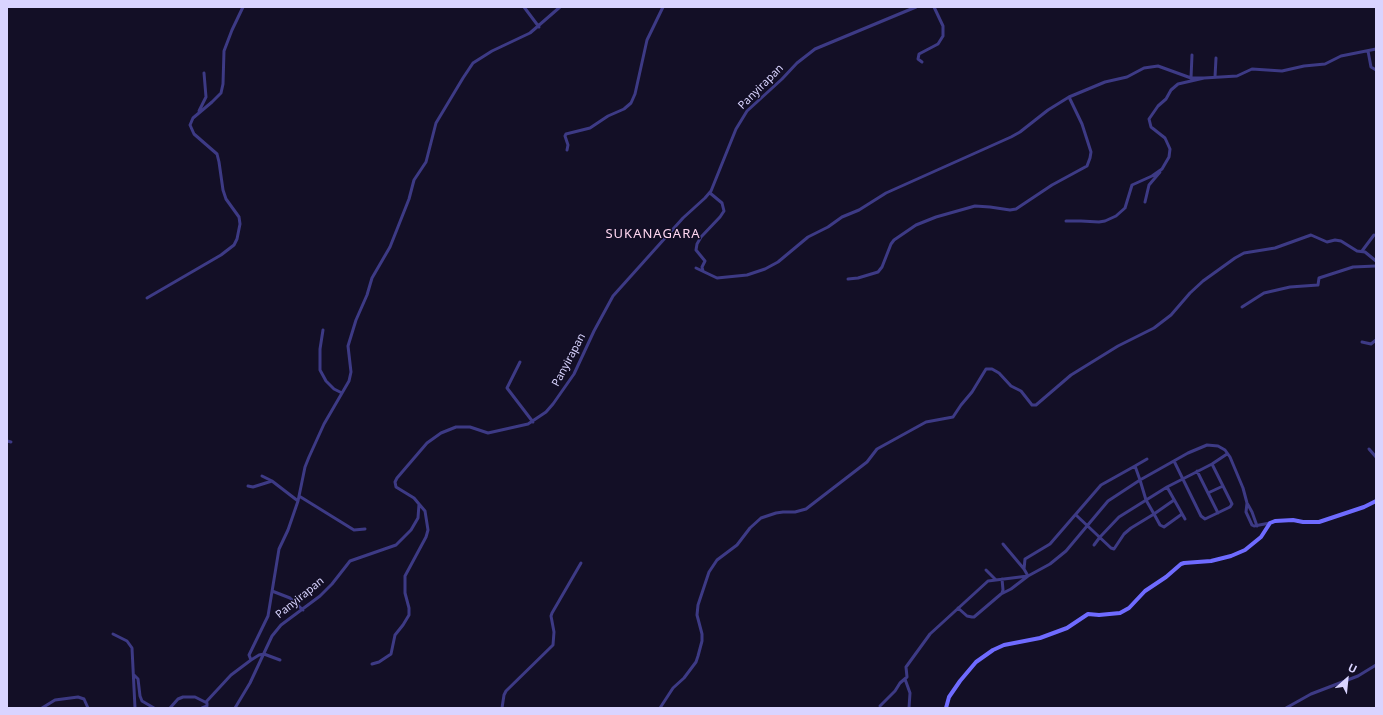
<!DOCTYPE html>
<html>
<head>
<meta charset="utf-8">
<style>
	body { margin:0 }
	#map { position:relative; width:1383px; height:715px; overflow:hidden; background:#130f26; font-family:"Noto Sans",sans-serif }
	canvas { display:block }
	.frame { position:absolute; inset:0; border:8px solid #d9d4ff; pointer-events:none }
	.north { position:absolute; left:1327px; top:659px; width:40px; height:40px; -webkit-text-stroke:3px #130f26; paint-order:stroke; rotate:27deg; font-size:11px; font-weight:700; line-height:16px; text-align:center; color:#d9d4ff }
	.north::after { content:''; display:block; margin:auto; width:14px; height:18px; background:#d9d4ff; clip-path:polygon(50% 0,100% 100%,50% 72%,0 100%) }
</style>
</head>
<body>
<div id="map">
<canvas width="1383" height="715"></canvas>
<div class="frame"></div>
<div class="north">U</div>
</div>
<script>
const ctx = document.querySelector('canvas').getContext('2d');
ctx.lineJoin = 'round';
const toPath = rows => new Path2D(rows.map(r => 'M' + r).join(''));
function trace(path, color, width, dash) { ctx.strokeStyle = color; ctx.lineWidth = width; ctx.lineCap = dash ? 'butt' : 'round'; ctx.setLineDash(dash || []); ctx.stroke(path); }
function drawText(font, color, halo, rows, align = 'center') {
  ctx.font = font + ' "Noto Sans",sans-serif'; ctx.lineWidth = 3; ctx.setLineDash([]); ctx.textBaseline = 'middle'; ctx.strokeStyle = halo; ctx.fillStyle = color; for (const [text, x, y, turn = 0] of rows) {
    ctx.save(); ctx.translate(x, y); ctx.rotate((+turn || 0) * Math.PI / 180); ctx.textAlign = isNaN(turn) ? turn : align; if (halo) ctx.strokeText(text, 0, 0); ctx.fillText(text, 0, 0); ctx.restore();
  }
}
trace(toPath([
	[524,7,539,27],
	[1368,51,1371,67,1376,70],
	[922,62,918,59,919,54,938,44,943,36,943,26,934,7],
	[1215,77,1216,58],
	[1191,78,1192,55],
	[199,111,206,97,204,73],
	[567,150,568,145,565,136,566,134,590,128,608,116,624,109,631,103,635,94,647,40,663,7],
	[1145,202,1149,185,1160,172],
	[1066,221,1081,221,1099,222,1105,221,1116,216,1125,208,1132,185,1152,176,1162,169,1169,157,1170,149,1165,138,1151,127,1149,119,1158,106,1166,99,1171,90,1178,84,1204,78,1237,76,1252,69,1282,71,1304,66,1325,64,1341,56,1376,49],
	[1362,251,1374,235],
	[696,268,717,278,747,275,765,269,778,262,808,237,828,227,842,217,859,210,886,193,1011,137,1020,132,1048,110,1069,97,1105,82,1127,77,1144,68,1158,66,1191,78,1204,78],
	[703,271,702,267,705,261,696,250,697,244,701,237,720,217,724,211,722,203,710,193],
	[848,279,858,278,878,272,882,267,891,244,894,240,916,225,936,217,975,206,990,207,1010,210,1016,209,1052,185,1087,166,1090,158,1091,152,1082,124,1069,97],
	[147,298,221,255,234,245,237,239,240,224,239,217,226,199,223,190,219,162,217,154,194,134,190,125,193,118,212,102,221,93,223,84,224,51,232,30,243,7],
	[1242,307,1264,293,1290,287,1318,285,1319,278,1353,267,1376,266],
	[323,330,320,349,320,370,326,381,334,389,342,393],
	[1362,342,1371,344,1376,340],
	[520,362,507,388,533,422],
	[7,441,11,442],
	[1369,449,1376,457],
	[1174,461,1201,516,1205,519,1230,507,1232,504,1212,464],
	[1135,466,1147,459],
	[1197,471,1218,513],
	[262,476,272,481,298,501],
	[248,486,253,487,272,481],
	[1167,487,1185,519],
	[1208,493,1223,486],
	[299,496,354,530,365,529],
	[1247,503,1246,512,1252,525,1254,526,1270,523],
	[1076,515,1111,548,1114,549,1124,534,1131,528,1154,514,1160,525,1164,527,1182,514],
	[1003,544,1024,569],
	[1094,545,1100,537,1119,517,1167,487,1212,464,1227,454],
	[986,570,995,579],
	[272,591,290,598,303,610],
	[1002,593,1003,590,1002,579],
	[958,608,967,616,972,617,974,617,1001,594,1011,589,1028,576,1024,569,1025,559,1050,544,1101,485,1135,466,1140,480,1188,453,1207,445,1218,446,1225,450,1230,457,1243,488,1247,503,1252,512,1257,526],
	[113,634,127,641,132,648,135,708],
	[280,660,264,654,259,655,251,660,249,655,268,616,279,549,288,530,298,501,305,467,309,457,324,424,349,381,351,372,348,346,356,320,367,295,372,278,390,247,409,199,414,180,426,162,436,123,463,78,473,63,492,51,530,33,560,7],
	[372,664,379,662,391,654,395,635,403,625,409,615,409,608,405,593,405,576,426,537,428,530,425,511,419,504],
	[134,675,138,679,140,696,142,701,154,708],
	[905,679,910,693,909,708],
	[206,702,231,675,251,660],
	[880,706,895,691,900,683,907,677,906,667,930,634,988,581,1028,576,1050,564,1066,551,1108,501,1140,480,1146,500,1154,514,1174,500],
	[42,708,55,700,78,697,84,699,88,708],
	[170,708,178,699,183,697,195,697,207,703,207,706,202,708],
	[235,708,250,683,272,636,281,625,320,596,332,584,350,561,396,545,411,530,418,518,419,504,414,498,396,487,395,482,397,478,427,443,441,433,456,427,470,427,488,433,528,424,546,412,553,404,574,374,594,331,613,296,683,218,705,198,711,191,736,129,747,111,782,79,797,63,815,49,916,7],
	[502,708,504,695,506,691,553,645,554,632,551,616,552,613,581,563],
	[660,708,673,688,684,678,696,662,698,656,702,641,702,634,697,615,698,605,709,572,717,560,737,545,750,528,761,518,776,513,783,512,795,512,806,509,867,462,877,449,926,422,953,417,961,405,972,392,986,369,992,369,999,373,1011,386,1021,391,1032,405,1036,405,1071,375,1118,346,1154,328,1171,315,1190,293,1203,281,1235,258,1244,253,1275,248,1311,235,1327,242,1335,240,1341,241,1357,251,1365,252,1376,261],
	[1286,708,1311,694,1358,676,1376,665]
]), '#3d3a85', 3);
trace(toPath([
	[946,708,949,697,960,681,976,662,993,650,1004,645,1040,638,1067,628,1088,614,1099,615,1120,613,1129,608,1145,591,1166,577,1181,564,1184,563,1211,561,1231,556,1245,550,1261,537,1270,523,1275,521,1293,520,1303,522,1319,522,1364,507,1376,501]
]), '#6f6bff', 4);
drawText('11px', '#d9d4ff', '#130f26', [
	["Panyirapan",761,87,-45],
	["Panyirapan",569,360,-62],
	["Panyirapan",300,598,-39]
]);
ctx.letterSpacing = '1px';
drawText('13px', '#ffd6f0', '#130f26', [
	["SUKANAGARA",653,234]
]);
ctx.letterSpacing = '0px';
</script>
</body>
</html>
